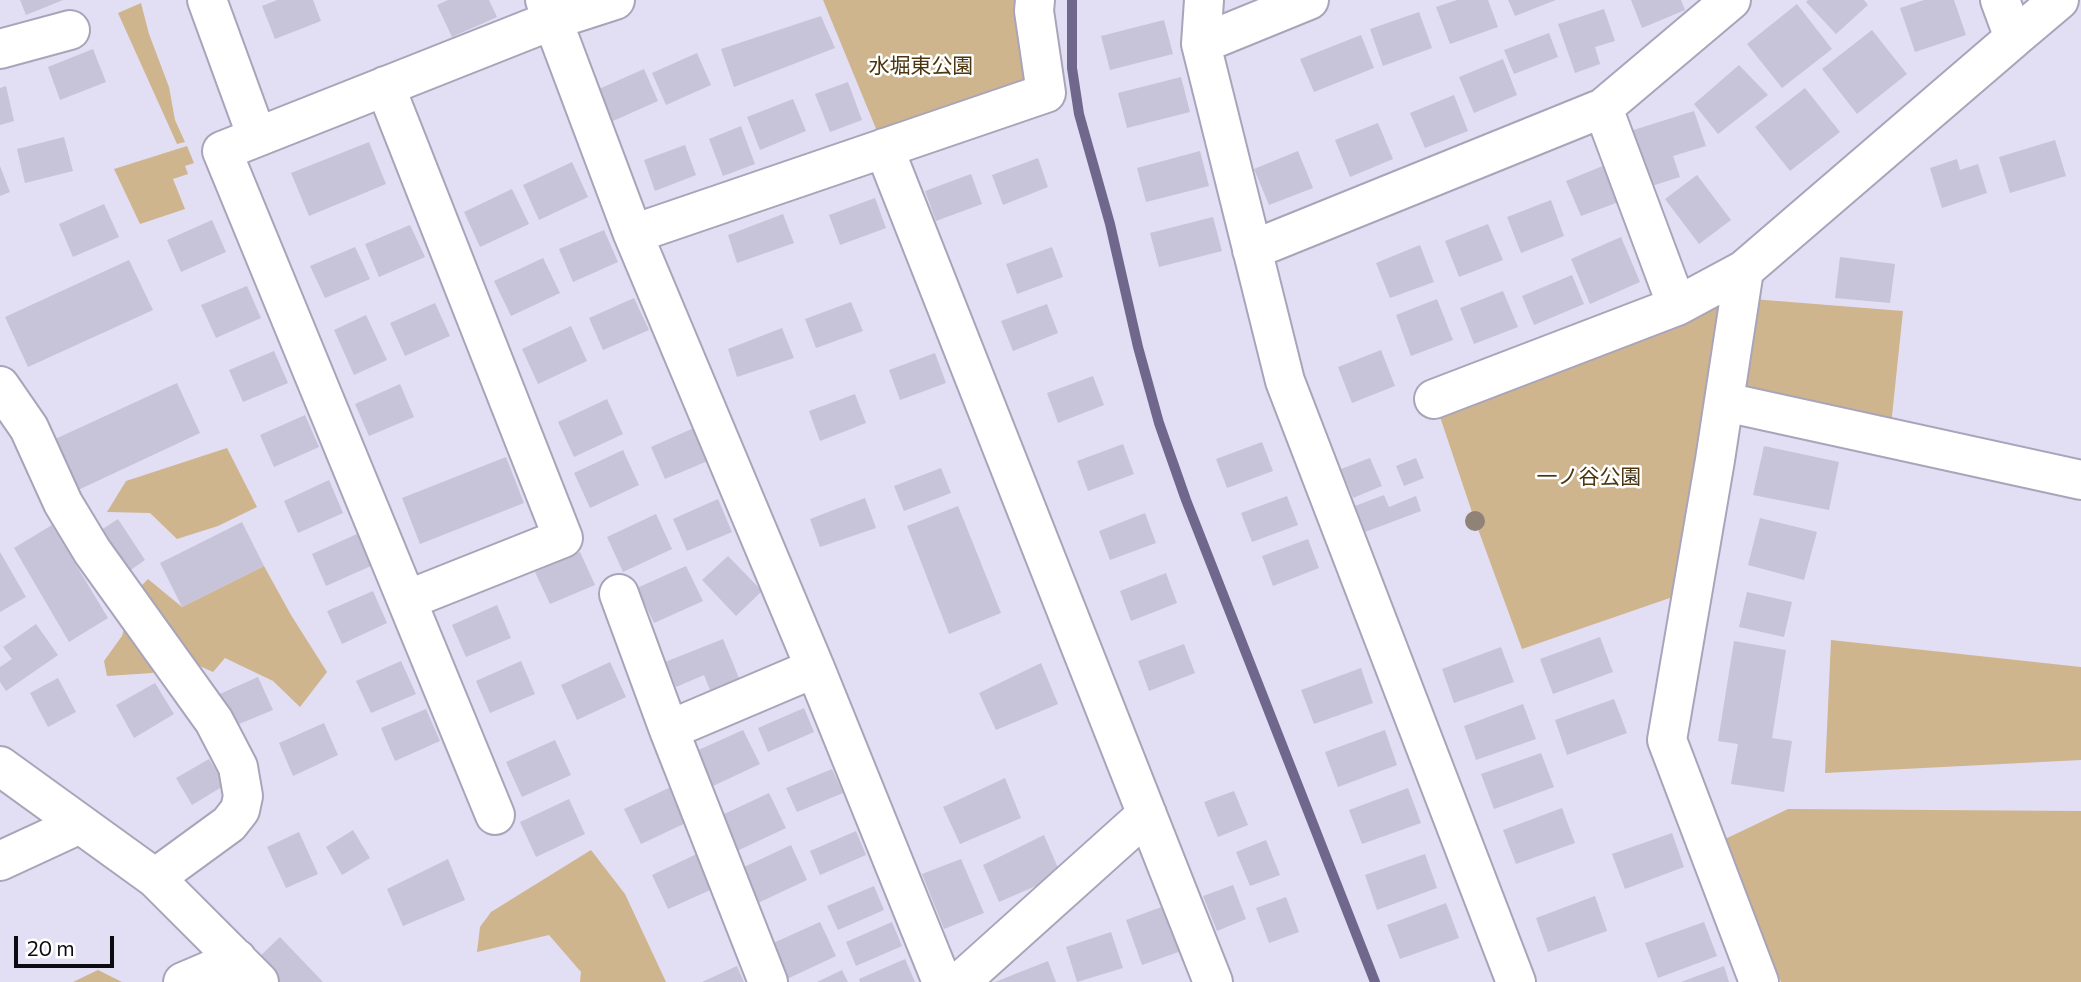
<!DOCTYPE html>
<html>
<head>
<meta charset="utf-8">
<style>
	body { margin:0 }
	#map { position:relative; width:2081px; height:982px; overflow:hidden; background:#e2def4; font-family:Commissioner,sans-serif }
	canvas { display:block }
	.scale { position:absolute; left:14px; top:936px; width:100px; height:32px; box-sizing:border-box; border:4px solid #0d0b12; border-top:0; padding-left:9px; font-size:21px; line-height:24px; white-space:nowrap; color:#0d0b12; -webkit-text-stroke:5px #fff; paint-order:stroke }
</style>
</head>
<body>
<div id="map">
<canvas width="2081" height="982"></canvas>
<div class="scale">20 m</div>
</div>
<script>
const ctx = document.querySelector('canvas').getContext('2d');
ctx.lineJoin = 'round';
function fillPath(path, color) { ctx.fillStyle = color; ctx.fill(path, 'evenodd'); }
const toPath = rows => new Path2D(rows.map(r => 'M' + r).join(''));
function trace(path, color, width, dash) { ctx.strokeStyle = color; ctx.lineWidth = width; ctx.lineCap = dash ? 'butt' : 'round'; ctx.setLineDash(dash || []); ctx.stroke(path); }
function drawText(font, color, halo, rows, align = 'center') {
  ctx.font = font + ' Commissioner,"Noto Sans JP",sans-serif'; ctx.lineWidth = 5; ctx.setLineDash([]); ctx.textBaseline = 'middle'; ctx.strokeStyle = halo; ctx.fillStyle = color; for (const [text, x, y, turn = 0] of rows) {
    ctx.save(); ctx.translate(x, y); ctx.rotate((+turn || 0) * Math.PI / 180); ctx.textAlign = isNaN(turn) ? turn : align; if (halo) ctx.strokeText(text, 0, 0); ctx.fillText(text, 0, 0); ctx.restore();
  }
}
fillPath(toPath([
	[823,0,1037,0,1046,93,884,148],
	[141,3,149,34,169,87,175,120,185,142,177,144,118,13],
	[187,146,194,163,185,166,188,174,173,179,185,209,140,224,114,169],
	[1740,298,1903,311,1890,435,1724,402,1693,590,1522,649,1475,521,1434,399],
	[227,448,257,507,218,526,177,539,150,513,107,512,126,481],
	[264,566,291,615,327,672,300,707,273,681,225,658,213,672,182,658,152,673,107,676,104,661,122,636,134,593,148,579,182,607],
	[1831,640,2081,667,2081,760,1825,773],
	[1788,809,2081,811,2081,982,1781,982,1721,841],
	[591,850,625,894,666,982,580,982,581,972,549,935,477,952,480,927,491,912],
	[98,970,122,982,73,982]
]), '#cfb58e');
trace(toPath([
	[1072,0,1072,68,1079,114,1110,224,1138,347,1159,423,1186,500,1375,982]
]), '#70688c', 10);
fillPath(toPath([
	[20,0,63,0,26,15],
	[277,0,313,0,321,21,275,39,262,6],
	[448,0,489,0,497,17,452,37,437,5],
	[1457,0,1488,0,1498,27,1450,44,1436,7],
	[1508,0,1556,0,1515,16],
	[1631,0,1681,0,1685,10,1642,28],
	[1808,0,1864,0,1868,5,1836,34,1806,2],
	[1924,0,1954,0,1966,35,1915,52,1900,8],
	[1797,4,1832,49,1782,88,1747,44],
	[1604,9,1615,41,1595,47,1600,64,1575,73,1558,24],
	[1419,12,1432,48,1383,66,1370,29],
	[821,16,835,48,734,87,721,49],
	[1164,20,1173,54,1110,70,1101,36],
	[1872,30,1907,74,1857,114,1822,69],
	[1549,33,1558,57,1514,74,1504,50],
	[1361,35,1374,68,1314,92,1300,59],
	[93,49,106,82,60,100,48,67],
	[697,53,711,85,666,105,652,73],
	[1503,59,1517,95,1474,113,1459,77],
	[1739,65,1768,95,1718,134,1694,104],
	[644,69,658,101,613,121,599,89],
	[1181,77,1190,112,1127,128,1118,93],
	[848,82,862,120,830,132,815,94],
	[6,86,14,121,0,125,0,88],
	[1805,88,1840,132,1790,171,1755,127],
	[1454,95,1468,131,1425,148,1410,113],
	[793,99,806,131,760,150,747,117],
	[1694,111,1706,146,1673,156,1680,177,1642,189,1624,133],
	[1378,123,1393,159,1350,177,1335,140],
	[741,126,755,164,723,176,709,139],
	[64,137,73,171,25,183,17,149],
	[2055,140,2066,176,2010,193,1999,157],
	[369,142,386,184,309,216,291,173],
	[685,145,696,175,655,191,644,160],
	[1200,151,1209,186,1146,202,1137,168],
	[1298,151,1313,188,1269,205,1254,169],
	[1038,158,1048,187,1003,205,992,175],
	[1957,159,1960,170,1978,164,1987,193,1942,208,1930,168],
	[572,162,588,197,539,220,523,185],
	[1610,163,1624,200,1581,216,1566,181],
	[0,166,10,192,0,196],
	[971,174,982,204,936,221,925,191],
	[1697,175,1731,220,1699,244,1665,199],
	[512,189,529,224,480,247,464,212],
	[875,198,886,228,840,245,829,215],
	[1551,200,1564,236,1521,253,1507,217],
	[104,204,119,237,73,257,59,224],
	[783,214,794,243,737,263,728,235],
	[1213,217,1222,251,1159,267,1150,233],
	[212,220,226,252,181,272,167,240],
	[1488,224,1503,260,1459,277,1445,241],
	[410,225,425,257,379,277,365,244],
	[604,230,618,262,573,282,559,249],
	[1621,237,1640,282,1590,304,1571,259],
	[1420,245,1434,282,1390,298,1376,263],
	[355,247,370,279,325,298,310,266],
	[1052,247,1063,277,1017,294,1006,264],
	[1840,257,1895,264,1890,303,1835,298],
	[543,258,560,293,511,316,494,281],
	[129,260,153,310,28,367,5,317],
	[1572,275,1584,304,1534,325,1522,296],
	[247,286,261,318,216,338,201,305],
	[1503,291,1518,327,1474,344,1460,308],
	[634,298,649,330,603,350,589,318],
	[1437,299,1453,340,1411,356,1396,315],
	[851,302,863,331,816,348,805,319],
	[435,303,450,336,405,356,390,323],
	[1047,304,1058,333,1013,351,1001,321],
	[366,315,387,360,354,375,334,330],
	[571,326,587,361,538,384,522,349],
	[782,328,794,358,737,377,728,349],
	[1381,350,1395,386,1352,403,1338,367],
	[274,351,288,383,243,402,229,370],
	[935,353,946,383,900,400,889,370],
	[1093,376,1104,405,1058,423,1047,393],
	[177,383,200,433,76,491,53,440],
	[400,384,414,417,369,436,355,404],
	[855,394,866,423,820,441,809,411],
	[607,399,623,434,574,457,558,422],
	[305,415,319,447,274,467,260,435],
	[696,427,710,460,665,479,651,447],
	[1262,442,1273,471,1227,488,1216,459],
	[1123,444,1134,474,1088,491,1077,461],
	[1764,446,1839,462,1829,510,1753,495],
	[623,450,639,485,590,508,574,473],
	[506,457,524,503,420,544,402,498],
	[1370,458,1382,486,1353,498,1341,469],
	[1416,458,1424,478,1404,486,1396,466],
	[941,468,951,493,904,511,894,486],
	[329,480,343,513,298,533,284,501],
	[1384,495,1389,507,1416,496,1421,511,1365,532,1355,506],
	[1287,496,1298,525,1252,542,1241,513],
	[865,498,876,528,820,547,810,519],
	[718,499,732,532,687,551,673,519],
	[958,506,1001,613,949,634,907,526],
	[1145,513,1156,543,1110,560,1099,531],
	[656,514,672,549,623,572,607,537],
	[1760,518,1817,532,1804,580,1748,565],
	[118,519,145,560,122,576,95,534],
	[242,522,264,566,182,607,160,563],
	[52,525,108,618,69,642,14,548],
	[357,534,371,566,326,586,312,554],
	[1308,539,1319,568,1273,586,1262,556],
	[0,552,26,597,0,612],
	[580,552,595,585,550,604,535,572],
	[728,556,762,591,736,616,702,580],
	[686,566,703,601,654,623,637,588],
	[1166,573,1177,603,1131,621,1120,591],
	[373,591,387,623,342,644,327,611],
	[1747,592,1792,602,1784,637,1739,627],
	[497,605,511,638,466,657,452,625],
	[36,624,58,655,6,691,0,682,0,667,12,659,3,647],
	[1600,637,1613,672,1553,694,1540,659],
	[723,639,739,678,710,690,704,675,676,687,665,662],
	[1734,641,1786,650,1772,738,1792,741,1784,792,1731,784,1738,744,1718,741],
	[1184,644,1195,673,1149,691,1138,661],
	[1501,647,1514,682,1454,703,1442,669],
	[401,661,416,694,371,713,356,681],
	[521,661,535,694,490,713,476,681],
	[610,662,626,697,577,720,561,685],
	[1041,663,1058,704,996,730,979,693],
	[1361,668,1373,703,1314,724,1301,690],
	[258,677,273,710,227,729,213,697],
	[58,678,76,712,48,727,30,693],
	[155,683,174,714,134,738,116,705],
	[1614,699,1627,733,1567,755,1555,720],
	[1523,704,1536,739,1476,760,1464,726],
	[804,708,814,732,768,752,758,728],
	[426,709,440,741,395,761,381,728],
	[324,723,338,755,293,776,279,743],
	[743,730,760,764,711,787,694,752],
	[1385,730,1397,765,1338,787,1325,752],
	[555,740,571,775,522,797,506,762],
	[1541,753,1554,787,1494,809,1481,774],
	[209,759,225,785,192,805,176,778],
	[832,769,843,793,797,812,786,788],
	[1005,778,1021,818,960,844,943,807],
	[673,786,690,821,641,844,624,809],
	[1408,788,1421,823,1362,844,1349,810],
	[1234,791,1248,825,1218,837,1204,802],
	[769,793,786,828,737,851,720,816],
	[569,799,585,834,536,857,520,822],
	[1562,808,1575,843,1516,864,1503,830],
	[353,830,370,858,342,875,326,847],
	[856,831,866,855,820,875,810,851],
	[299,832,318,874,286,888,267,847],
	[1672,833,1684,867,1625,889,1612,854],
	[1044,835,1061,875,999,902,983,865],
	[1266,840,1280,875,1250,886,1236,852],
	[791,845,807,880,758,903,742,868],
	[701,852,717,887,668,909,652,875],
	[1425,854,1437,888,1377,910,1365,875],
	[448,859,465,900,403,926,387,889],
	[961,859,984,913,944,929,922,874],
	[1233,885,1246,919,1217,931,1203,896],
	[874,886,884,910,838,930,827,906],
	[1595,896,1607,931,1548,952,1536,918],
	[1286,897,1299,932,1269,943,1256,908],
	[1446,903,1459,938,1400,959,1387,925],
	[1167,905,1184,950,1142,965,1126,920],
	[820,922,836,956,787,979,771,944],
	[892,922,902,946,856,966,846,942],
	[1704,922,1717,956,1658,978,1645,943],
	[1111,932,1123,968,1077,982,1066,947],
	[280,937,323,982,280,982,258,958],
	[905,959,915,982,860,982,859,979],
	[1048,961,1056,982,995,982],
	[737,966,744,982,702,982],
	[1724,966,1729,982,1681,982],
	[842,970,848,982,817,982]
]), '#c7c3d9');
const minor = toPath([
	[207,0,257,137],
	[545,0,633,234,815,668,942,982],
	[1204,0,1201,44,1285,381,1516,982],
	[2014,38,2059,0],
	[1201,44,1309,0],
	[0,49,70,30],
	[385,86,563,538,407,600],
	[1603,108,1677,306],
	[884,148,1213,982],
	[633,234,1046,93,1034,11,1035,0],
	[1252,250,1603,108,1731,0],
	[0,386,29,428,63,503,92,551,214,721,238,767,243,796,240,810,229,824,155,878],
	[1434,399,1677,306,1744,270],
	[1725,402,2081,480],
	[619,594,669,730,768,982],
	[669,730,815,668],
	[0,766,155,878,259,982],
	[495,815,222,151,553,20,615,0],
	[0,861,80,824],
	[183,982,237,959],
	[960,982,1147,814],
	[1759,982,1667,740,1715,460,1744,270,2014,38,2000,0]
]);
trace(minor, '#a9a4b9', 42);
trace(minor, '#fff', 38);
ctx.fillStyle = '#908276';
for (const [x, y] of [
	[1475,521]
]) { ctx.beginPath(); ctx.arc(x, y, 10, 0, 2 * Math.PI); ctx.fill(); }
drawText('21px', '#4c360f', '#fff', [
	["水堀東公園",921,66],
	["一ノ谷公園",1589,477]
]);
</script>
</body>
</html>
